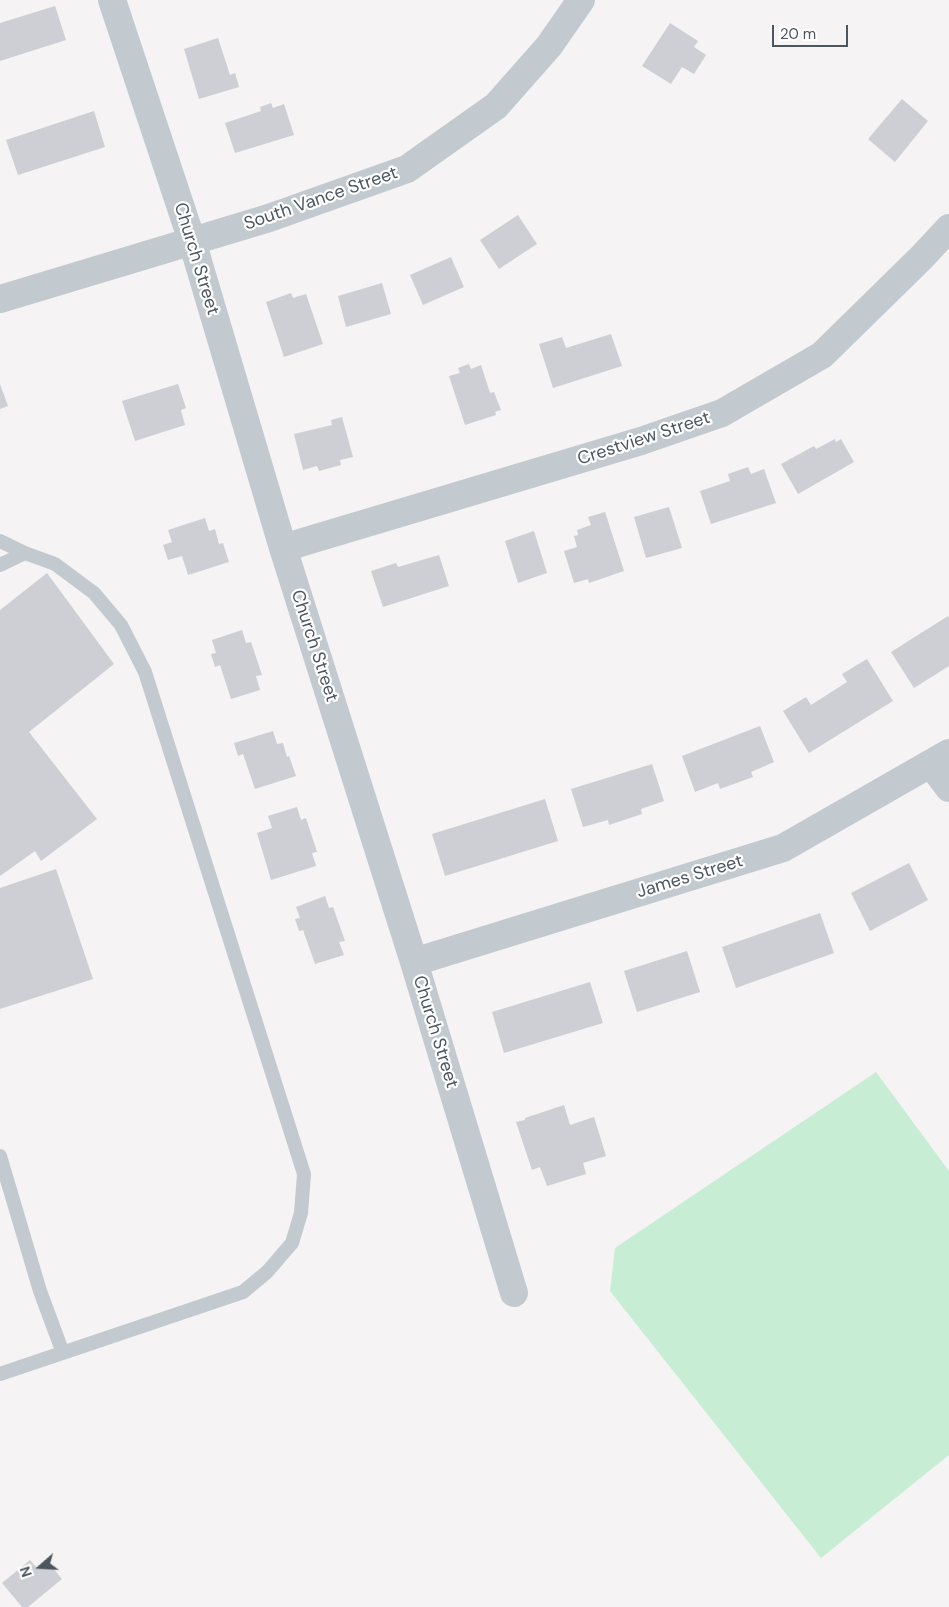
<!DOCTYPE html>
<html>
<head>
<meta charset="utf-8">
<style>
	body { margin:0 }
	#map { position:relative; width:949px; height:1607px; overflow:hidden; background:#f5f3f3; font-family:"DM Sans",sans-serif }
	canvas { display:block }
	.north { position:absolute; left:15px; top:1542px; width:50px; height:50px; -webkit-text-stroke:4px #fff; paint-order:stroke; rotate:251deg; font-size:14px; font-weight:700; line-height:20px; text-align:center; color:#4c565f }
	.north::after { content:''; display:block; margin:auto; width:18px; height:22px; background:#4c565f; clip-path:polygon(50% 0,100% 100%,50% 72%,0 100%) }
	.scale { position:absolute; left:772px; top:25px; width:76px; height:22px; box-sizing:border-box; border:2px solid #4c565f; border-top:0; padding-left:6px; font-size:15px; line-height:18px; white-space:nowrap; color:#4c565f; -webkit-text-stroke:4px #fff; paint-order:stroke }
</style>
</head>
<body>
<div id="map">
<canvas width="949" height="1607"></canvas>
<div class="north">N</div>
<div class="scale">20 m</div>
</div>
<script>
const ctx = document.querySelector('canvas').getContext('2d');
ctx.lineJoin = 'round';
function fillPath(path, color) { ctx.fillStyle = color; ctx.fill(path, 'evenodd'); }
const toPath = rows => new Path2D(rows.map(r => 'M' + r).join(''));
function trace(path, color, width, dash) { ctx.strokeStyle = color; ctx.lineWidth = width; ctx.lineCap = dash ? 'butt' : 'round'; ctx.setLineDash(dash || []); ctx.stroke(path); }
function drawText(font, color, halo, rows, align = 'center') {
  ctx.font = font + ' "DM Sans",sans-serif'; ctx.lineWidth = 4.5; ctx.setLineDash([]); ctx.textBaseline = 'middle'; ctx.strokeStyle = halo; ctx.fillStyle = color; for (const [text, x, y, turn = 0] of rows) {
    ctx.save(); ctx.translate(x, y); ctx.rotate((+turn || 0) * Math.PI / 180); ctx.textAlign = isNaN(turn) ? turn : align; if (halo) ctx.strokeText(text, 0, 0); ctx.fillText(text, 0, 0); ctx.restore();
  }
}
fillPath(toPath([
	[876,1072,949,1171,949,1455,821,1558,610,1291,615,1248]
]), '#c7edd5');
fillPath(toPath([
	[55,6,66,40,0,61,0,23],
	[670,23,698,41,694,47,706,55,694,74,682,67,671,84,642,66],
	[218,38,230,75,235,73,239,87,199,99,184,49],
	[902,99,928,121,895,162,868,139],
	[271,103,273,108,284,104,294,135,235,153,225,123,261,111,260,107],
	[94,111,105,147,18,175,6,140],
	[518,215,537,244,499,269,480,240],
	[451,257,464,287,423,305,410,275],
	[382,283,391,314,346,327,338,296],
	[291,293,293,298,306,294,323,344,284,357,266,302],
	[611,334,622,366,553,388,539,344,562,337,566,348],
	[469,364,471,369,481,365,490,393,494,392,501,410,495,412,496,415,465,425,449,376,460,373,458,368],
	[0,384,8,406,0,409],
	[178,384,186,408,181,410,185,425,135,441,122,401],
	[342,417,353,457,340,460,341,465,319,471,317,466,303,470,294,434,332,425,331,420],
	[835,439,836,442,841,439,854,462,798,494,781,464,814,446,816,449],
	[748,467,751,474,764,469,776,503,711,524,700,491,730,481,728,474],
	[669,507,682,548,646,558,634,517],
	[605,512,624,571,589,583,588,579,574,583,564,551,577,547,574,536,578,535,577,530,591,525,588,517],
	[205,518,209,531,215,529,219,544,223,543,229,562,188,575,182,556,168,560,163,545,172,542,168,530],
	[534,531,547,573,518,583,505,541],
	[439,555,449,586,383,607,371,571,396,563,398,567],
	[47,573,114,664,29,732,97,819,41,861,35,851,0,876,0,610],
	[948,616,949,618,949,666,914,688,891,652],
	[242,630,246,643,251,642,262,675,256,676,260,690,231,699,220,665,215,667,211,654,216,653,212,640],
	[867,659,893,701,809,753,783,711,806,697,811,705,847,682,842,674],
	[760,726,774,762,751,772,753,777,720,789,718,783,695,792,682,756],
	[273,731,277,744,283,743,287,757,289,756,296,776,255,789,243,754,238,756,234,743],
	[652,764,664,801,641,809,642,814,609,825,608,820,583,827,571,789],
	[545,799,558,841,445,876,432,834],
	[297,807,301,820,306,818,317,852,312,853,316,866,271,880,257,833,272,828,268,816],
	[909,863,928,900,870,931,851,893],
	[56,869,93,979,0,1009,0,888],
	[325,896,329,908,333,907,345,941,339,942,344,955,315,964,303,930,299,931,295,919,300,918,296,907],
	[820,913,834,953,736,988,722,947],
	[687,951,700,992,637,1012,624,971],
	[590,982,603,1023,504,1053,492,1012],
	[564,1105,570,1125,594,1117,606,1156,583,1163,586,1174,547,1186,540,1167,532,1170,516,1122,525,1120,525,1118],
	[30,1560,38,1569,47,1561,62,1579,28,1607,22,1607,2,1583]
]), '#cdcfd4');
trace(toPath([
	[0,541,25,553],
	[0,565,25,553,55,564,94,593,121,625,145,672,304,1174,301,1213,292,1243,267,1272,243,1292,0,1374],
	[0,1156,40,1291,63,1353]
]), '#c2cad0', 14);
trace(toPath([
	[112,0,192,241,283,548,414,962,514,1293],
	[0,299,269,218,407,169,496,106,549,46,581,0],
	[283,548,641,441,722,413,822,355,922,257,949,228],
	[931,764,949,788],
	[414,962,783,848,949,753]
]), '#c2cad0', 28);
drawText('18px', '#4c565f', '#fff', [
	["South Vance Street",321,199,-19],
	["Church Street",196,259,73],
	["Crestview Street",644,439,-18],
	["Church Street",314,646,72],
	["James Street",690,877,-17],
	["Church Street",435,1032,73]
]);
</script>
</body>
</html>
